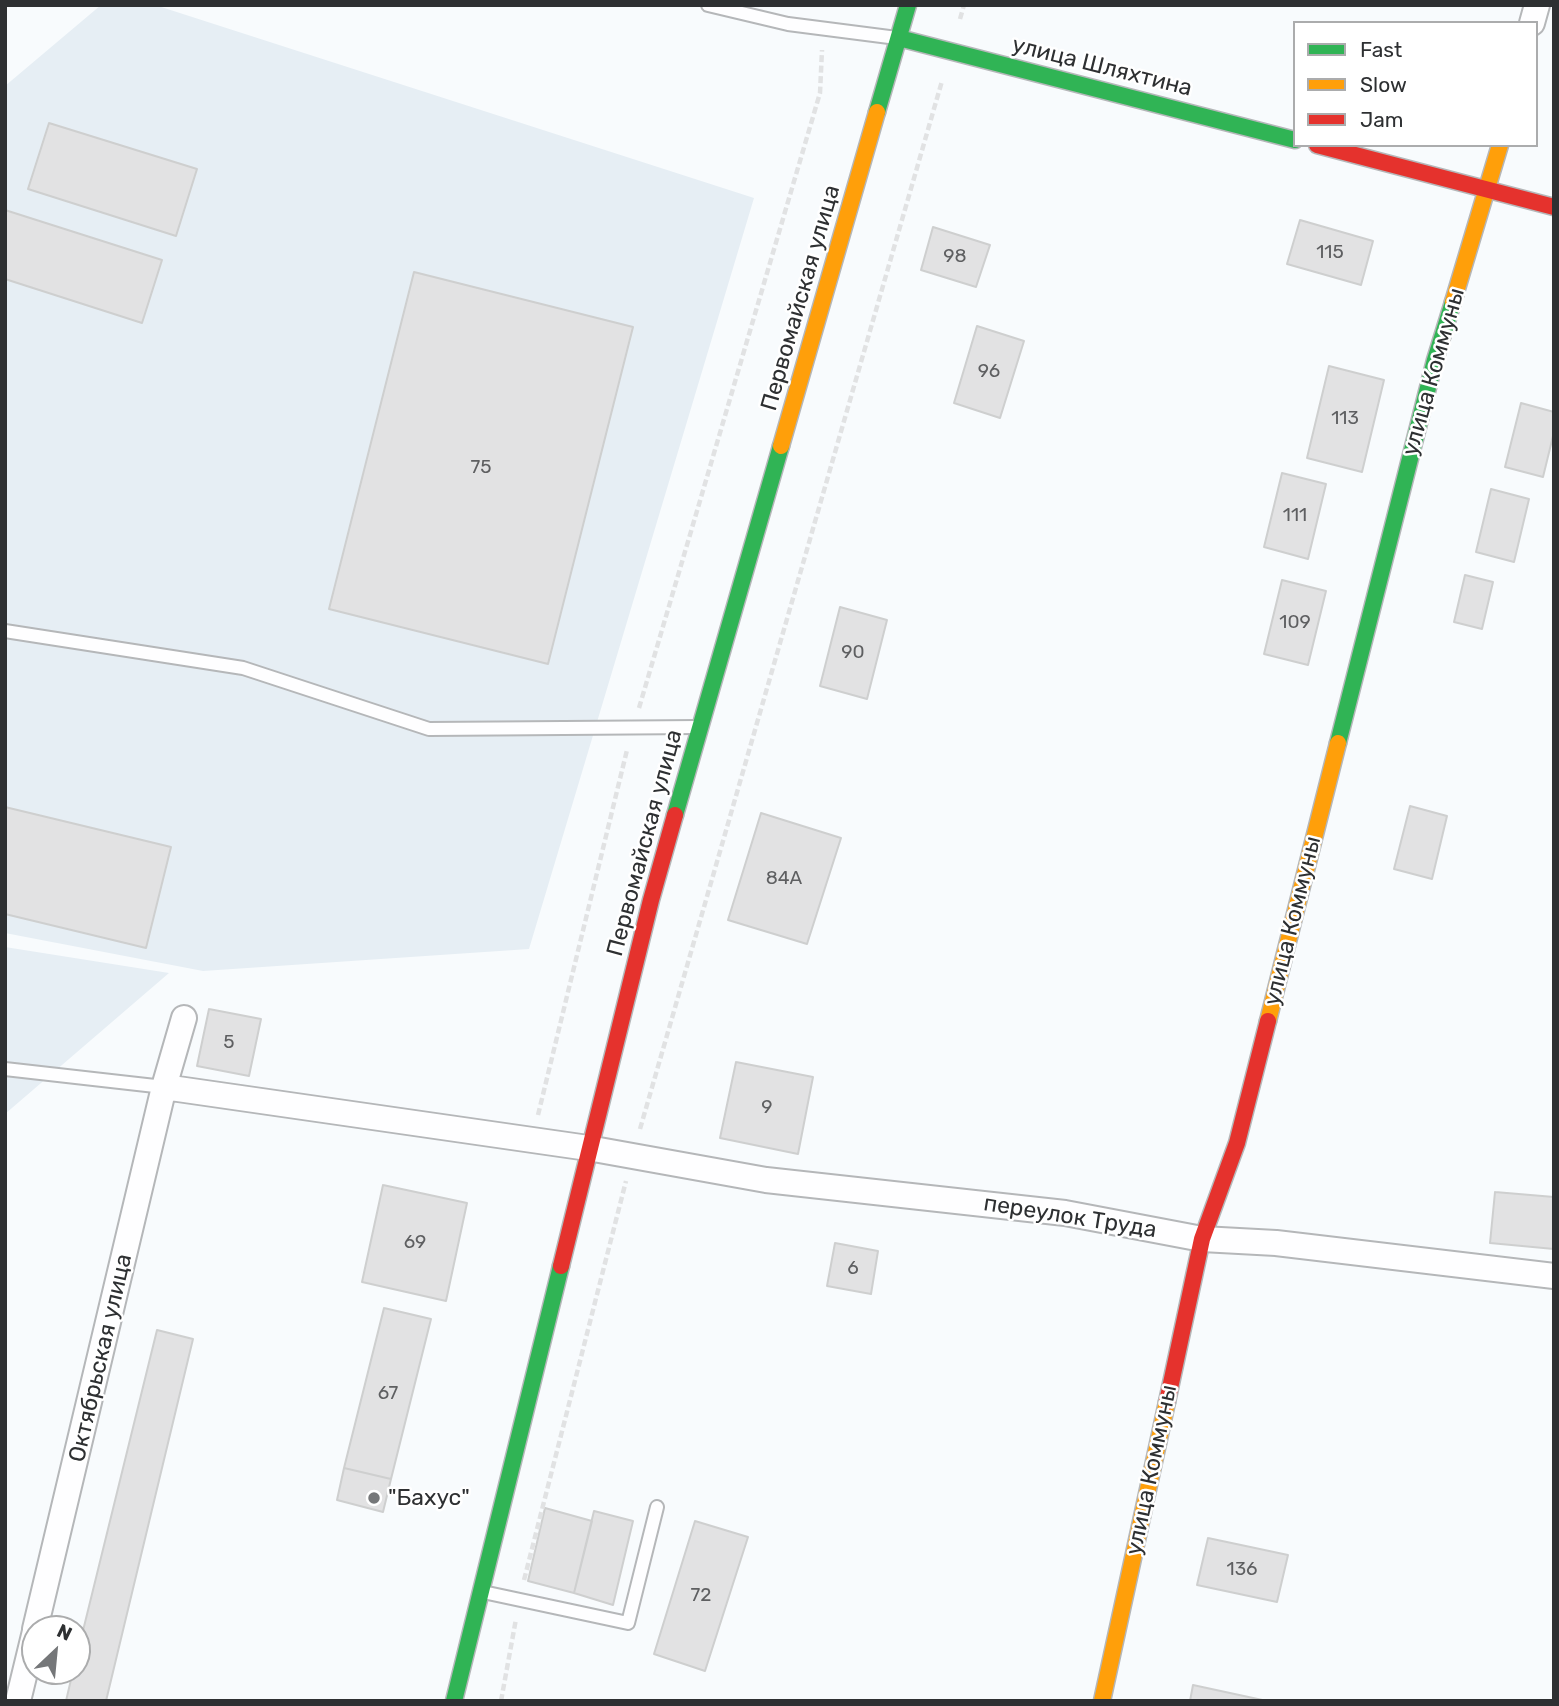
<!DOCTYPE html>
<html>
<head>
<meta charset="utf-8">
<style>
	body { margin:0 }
	#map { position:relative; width:1559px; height:1706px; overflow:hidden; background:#f8fbfd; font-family:Rubik,sans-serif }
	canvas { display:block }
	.frame { position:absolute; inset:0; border:7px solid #2e3032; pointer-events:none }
	.legend { position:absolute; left:1293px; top:21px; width:245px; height:126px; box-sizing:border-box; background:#fff; border:2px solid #abacad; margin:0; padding:9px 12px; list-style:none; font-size:21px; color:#2e3032 }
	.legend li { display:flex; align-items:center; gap:14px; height:35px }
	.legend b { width:35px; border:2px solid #abacad }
	.north { position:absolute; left:21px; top:1615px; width:70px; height:70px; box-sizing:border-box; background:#fff; border:2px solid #abacad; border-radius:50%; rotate:26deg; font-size:19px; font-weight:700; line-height:28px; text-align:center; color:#2e3032 }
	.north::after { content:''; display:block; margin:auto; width:24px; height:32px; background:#757779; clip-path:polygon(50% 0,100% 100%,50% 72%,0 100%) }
</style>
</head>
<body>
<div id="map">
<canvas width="1559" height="1706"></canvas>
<div class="frame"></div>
<ul class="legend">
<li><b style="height:9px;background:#30b455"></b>Fast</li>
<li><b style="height:9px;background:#ff9f0a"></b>Slow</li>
<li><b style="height:9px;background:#e5322d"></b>Jam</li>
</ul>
<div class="north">N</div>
</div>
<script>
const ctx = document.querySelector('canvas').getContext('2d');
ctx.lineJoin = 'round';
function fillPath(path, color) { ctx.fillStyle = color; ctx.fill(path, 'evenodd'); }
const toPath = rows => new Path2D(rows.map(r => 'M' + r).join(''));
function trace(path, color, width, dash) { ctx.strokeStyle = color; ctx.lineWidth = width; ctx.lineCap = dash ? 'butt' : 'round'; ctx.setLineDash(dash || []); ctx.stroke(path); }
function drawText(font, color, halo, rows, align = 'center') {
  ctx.font = font + ' Rubik,sans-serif'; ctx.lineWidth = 5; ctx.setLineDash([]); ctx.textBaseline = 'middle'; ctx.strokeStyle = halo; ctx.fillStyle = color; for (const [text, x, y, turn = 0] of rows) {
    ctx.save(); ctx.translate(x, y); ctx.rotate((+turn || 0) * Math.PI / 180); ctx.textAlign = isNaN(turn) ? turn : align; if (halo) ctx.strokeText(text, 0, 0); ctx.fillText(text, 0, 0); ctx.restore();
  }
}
fillPath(toPath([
	[101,5,155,5,754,198,529,949,203,971,5,933,5,86],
	[5,947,169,973,5,1114]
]), '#e6eef4');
const building = toPath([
	[49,123,197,169,176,236,28,189,49,123],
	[5,210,162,260,142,323,5,279,5,210],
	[1300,220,1373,241,1361,285,1287,264,1300,220],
	[933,227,990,245,976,287,921,270,933,227],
	[414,272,633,327,548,664,329,609,414,272],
	[977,326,1024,341,1000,418,954,403,977,326],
	[1329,366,1384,380,1362,472,1307,458,1329,366],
	[1521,403,1554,412,1554,432,1543,477,1505,467,1521,403],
	[1282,473,1326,484,1308,559,1264,547,1282,473],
	[1491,489,1529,499,1514,562,1476,552,1491,489],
	[1465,575,1493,582,1482,629,1454,622,1465,575],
	[1282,580,1326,591,1308,665,1264,654,1282,580],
	[840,607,887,620,867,699,820,686,840,607],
	[1410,806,1447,816,1432,879,1394,869,1410,806],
	[5,807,171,847,146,948,5,914,5,807],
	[761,813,841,838,807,944,728,920,761,813],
	[209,1009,261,1019,249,1076,197,1066,209,1009],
	[736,1062,813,1077,798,1154,720,1138,736,1062],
	[383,1185,467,1203,446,1301,362,1282,383,1185],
	[1495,1192,1554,1197,1554,1249,1490,1243,1495,1192],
	[835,1243,878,1251,871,1294,827,1286,835,1243],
	[384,1308,431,1319,391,1479,344,1468,384,1308],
	[157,1330,193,1339,106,1701,66,1701,73,1671,77,1671,77,1655,157,1330],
	[344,1468,391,1479,383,1512,337,1500,344,1468],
	[545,1508,592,1521,574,1593,528,1581,545,1508],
	[594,1511,633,1521,613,1605,574,1593,594,1511],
	[695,1521,748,1537,705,1671,654,1654,695,1521],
	[1208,1538,1288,1555,1277,1602,1197,1585,1208,1538],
	[1193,1685,1267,1701,1190,1701,1193,1685]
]);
fillPath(building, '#e2e2e3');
trace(building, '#cecfcf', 2);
const lane = toPath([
	[708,5,788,24,897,38],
	[5,631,243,668,429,729,699,727],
	[5,1069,164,1087],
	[483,1592,628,1623,657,1507]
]);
const street = toPath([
	[1532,23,1537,5],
	[164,1087,588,1148,766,1180,1065,1213,1202,1239,1276,1243,1554,1276],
	[35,1629,164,1087,184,1018],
	[18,1701,35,1631]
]);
const fast = toPath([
	[899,38,1295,140],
	[877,112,908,5],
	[1338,743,1435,360,1453,302],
	[675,815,781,446],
	[454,1701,561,1266]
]);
const slow = toPath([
	[1453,302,1500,145],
	[781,446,877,112],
	[1268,1021,1338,743],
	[1102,1701,1167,1402]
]);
const jam = toPath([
	[1317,145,1554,207],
	[561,1266,651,900,675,815],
	[1167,1402,1202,1239,1237,1143,1268,1021]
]);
trace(lane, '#b5b7b9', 16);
trace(street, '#b5b7b9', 28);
trace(fast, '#b5b7b9', 19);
trace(slow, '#b5b7b9', 19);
trace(jam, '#b5b7b9', 19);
trace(toPath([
	[960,19,964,5],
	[639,708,820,93,822,50],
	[538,1115,627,750],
	[640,1129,942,81],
	[524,1580,626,1181],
	[501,1701,516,1619]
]), '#e1e2e3', 4.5, [7, 3.5]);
trace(lane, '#fefeff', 12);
trace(street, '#fefeff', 24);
trace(fast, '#30b455', 16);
trace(slow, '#ff9f0a', 16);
trace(jam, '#e5322d', 16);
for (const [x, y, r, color] of [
	[374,1498,7,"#757779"]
]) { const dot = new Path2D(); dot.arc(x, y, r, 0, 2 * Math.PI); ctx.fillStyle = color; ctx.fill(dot); trace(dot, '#fff', 2.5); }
drawText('19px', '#5e5f61', null, [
	["115",1330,253],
	["98",955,257],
	["96",989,372],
	["113",1345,419],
	["75",481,468],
	["111",1295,516],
	["109",1295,623],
	["90",853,653],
	["84А",784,879],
	["5",229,1043],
	["9",767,1108],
	["69",415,1243],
	["6",853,1269],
	["67",388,1394],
	["136",1242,1570],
	["72",701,1596]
]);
drawText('23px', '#2e3032', '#fff', [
	["улица Шляхтина",1102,67,14],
	["Первомайская улица",801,298,-74],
	["улица Коммуны",1434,372,-74],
	["Первомайская улица",645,843,-75],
	["улица Коммуны",1293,921,-76],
	["переулок Труда",1070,1217,9],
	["Октябрьская улица",101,1358,-77],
	["улица Коммуны",1152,1470,-78]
]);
drawText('23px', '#2e3032', '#fff', [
	["\"Бахус\"",388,1498]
], 'left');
</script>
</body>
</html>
